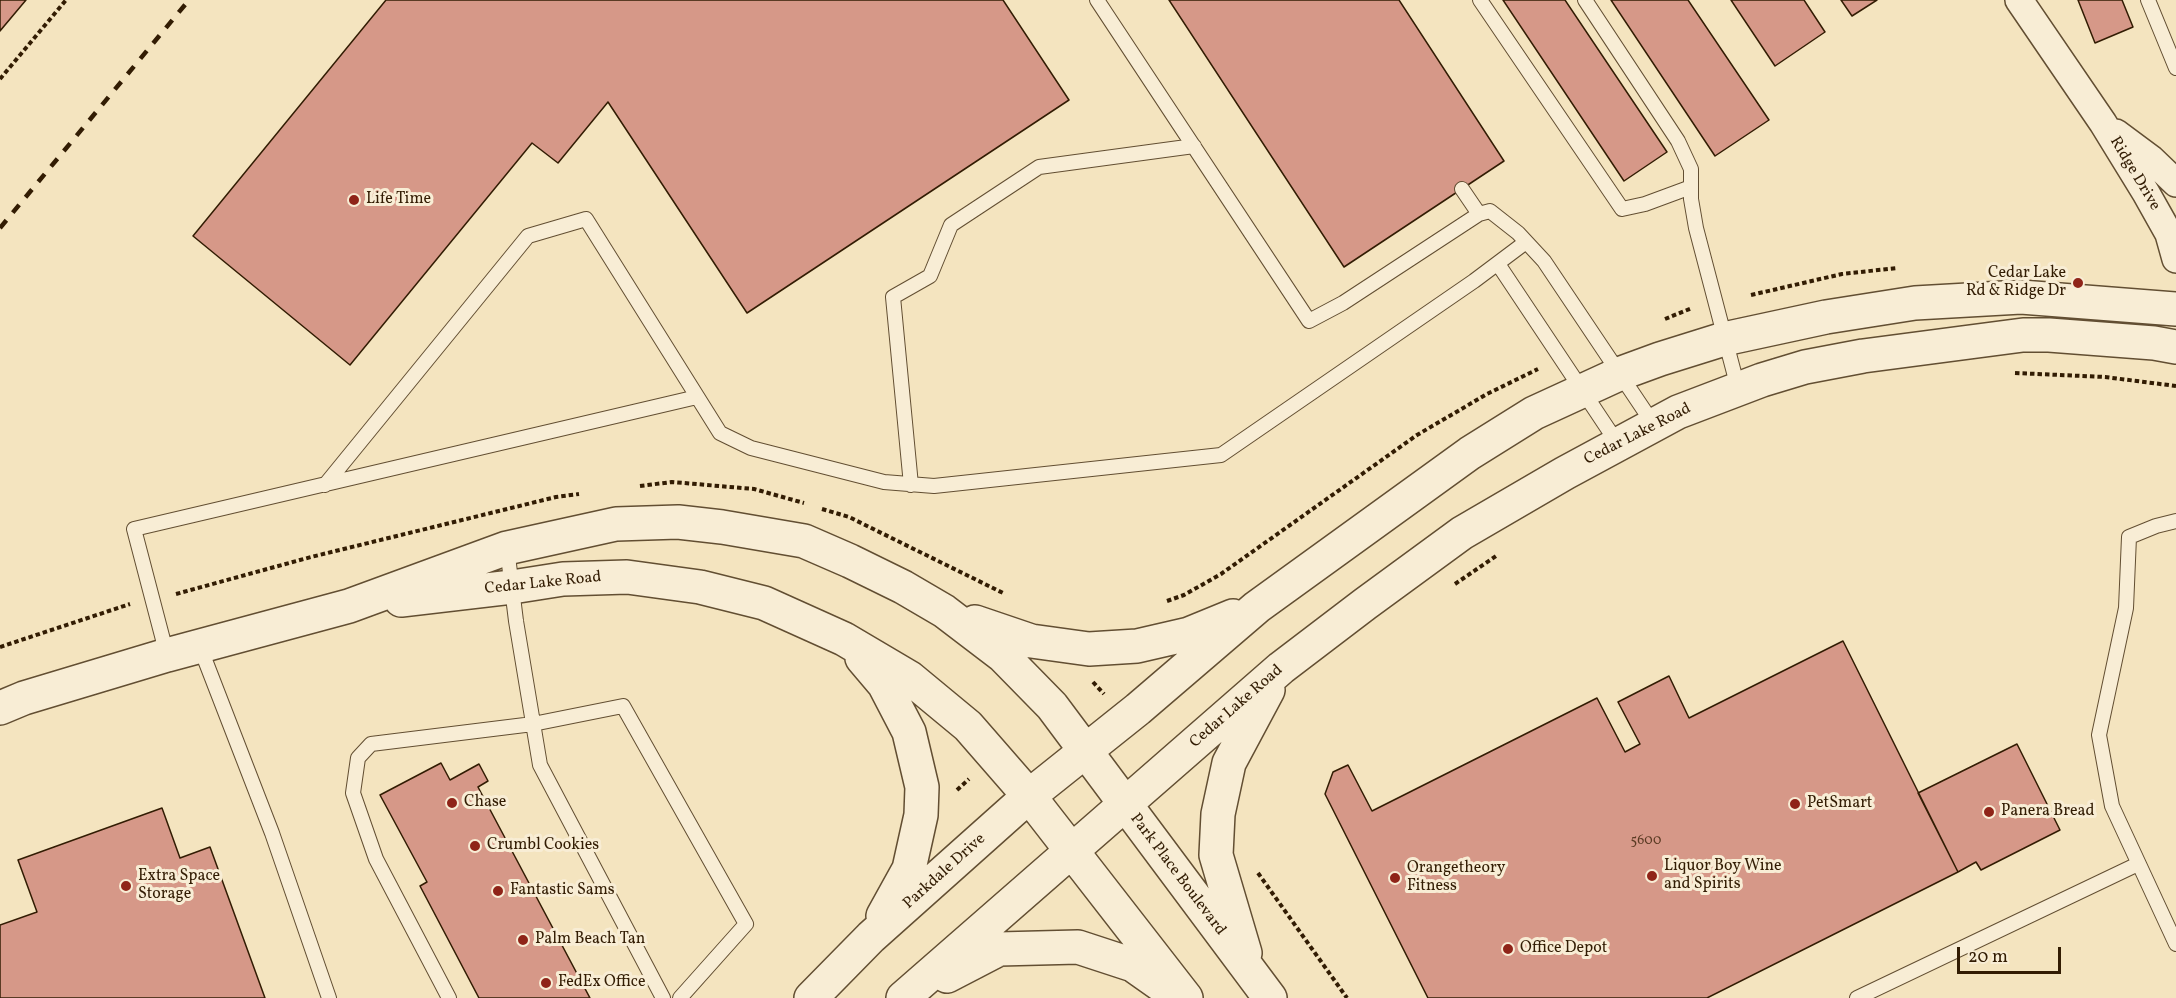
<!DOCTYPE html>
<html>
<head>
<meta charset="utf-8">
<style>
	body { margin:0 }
	#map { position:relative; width:2176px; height:998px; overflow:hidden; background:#f4e4bf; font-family:Vollkorn,serif }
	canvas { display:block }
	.scale { position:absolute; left:1957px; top:947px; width:104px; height:27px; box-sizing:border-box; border:3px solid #321c03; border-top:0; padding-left:8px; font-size:18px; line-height:21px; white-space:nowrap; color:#321c03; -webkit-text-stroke:4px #f8edd5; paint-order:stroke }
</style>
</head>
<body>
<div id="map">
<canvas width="2176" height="998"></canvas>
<div class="scale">20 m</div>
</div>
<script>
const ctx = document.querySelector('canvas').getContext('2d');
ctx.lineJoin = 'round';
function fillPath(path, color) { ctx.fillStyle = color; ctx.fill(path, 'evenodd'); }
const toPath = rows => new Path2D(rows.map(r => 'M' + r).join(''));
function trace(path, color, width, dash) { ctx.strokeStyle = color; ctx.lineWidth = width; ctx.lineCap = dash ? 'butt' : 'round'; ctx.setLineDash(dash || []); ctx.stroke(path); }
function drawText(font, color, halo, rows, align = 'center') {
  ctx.font = font + ' Vollkorn,serif'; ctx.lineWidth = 6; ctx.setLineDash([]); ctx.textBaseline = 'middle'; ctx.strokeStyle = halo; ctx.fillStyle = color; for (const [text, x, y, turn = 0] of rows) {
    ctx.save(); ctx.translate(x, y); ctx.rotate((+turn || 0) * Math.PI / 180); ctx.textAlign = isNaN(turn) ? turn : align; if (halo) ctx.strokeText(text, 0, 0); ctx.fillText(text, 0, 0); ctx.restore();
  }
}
const building = toPath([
	[0,0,26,0,0,31,0,0],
	[386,0,1003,0,1069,100,747,313,608,102,558,163,532,143,350,365,193,236,386,0],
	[1169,0,1399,0,1504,161,1344,267,1169,0],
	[1503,0,1565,0,1667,152,1624,181,1503,0],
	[1611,0,1688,0,1769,120,1715,156,1611,0],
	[1731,0,1804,0,1825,32,1775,66,1731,0],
	[1841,0,1877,0,1852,16,1841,0],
	[2078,0,2122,0,2133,27,2095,43,2078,0],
	[1843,641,1958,872,1707,998,1428,998,1325,794,1333,772,1348,765,1372,811,1597,698,1625,752,1640,744,1618,702,1669,676,1689,718,1843,641],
	[2017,744,2060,830,1981,870,1976,862,1958,872,1918,793,2017,744],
	[441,763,450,780,479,764,488,781,478,787,590,998,479,998,420,886,427,882,380,795,441,763],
	[162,808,180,858,210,847,265,998,0,998,0,925,37,912,18,860,162,808]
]);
fillPath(building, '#d69888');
trace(building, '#321c03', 1.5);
const service = toPath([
	[1097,0,1309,321,1343,303,1479,214,1490,211,1518,233,1544,261,1654,425],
	[1480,0,1622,209,1645,204,1691,187],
	[1585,0,1678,141,1691,169,1691,199,1696,228,1738,388],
	[2148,0,2176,68],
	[1462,189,1479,214],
	[1498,264,1618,444],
	[325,485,528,236,586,219,720,433,751,448,884,482,934,486,1221,455,1474,281,1526,242],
	[911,485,893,297,930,276,951,225,1039,167,1194,146],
	[2176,521,2156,526,2129,537,2126,608,2099,735,2112,806,2176,944],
	[507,548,516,621,540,765,663,998],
	[200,647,272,833,329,998],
	[167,655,134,529,697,397],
	[449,998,376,859,353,793,358,758,371,744,533,724,623,706,746,924,680,998],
	[1857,998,2138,864]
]);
const minor = toPath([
	[2019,0,2103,123,2146,193,2169,234,2176,259],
	[2116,133,2151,159,2176,183]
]);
const tertiary = toPath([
	[401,600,512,587,563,579,627,577,700,587,764,603,844,639,910,678,968,726,1029,796,1186,998],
	[975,622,1031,641,1089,649,1137,646,1189,634,1233,616],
	[862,658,884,684,909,732,922,787,921,815,909,869,883,916],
	[0,708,24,698,167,655,349,606,507,548,616,524,678,522,722,527,804,541,850,561,903,587,944,611,1003,656,1052,706,1270,998],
	[1245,953,1216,855,1218,814,1229,763,1268,690],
	[947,976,999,949,1078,947,1133,965,1167,989],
	[811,998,871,937,1029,796,1138,709,1257,607,1470,453,1534,413,1619,374,1660,359,1724,339,1826,317,1915,303,2021,297,2176,309],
	[903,998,1281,668,1365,604,1462,533,1565,473,1678,412,1762,380,1805,367,1863,356,2023,335,2049,335,2154,343,2176,347]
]);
trace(service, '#624e32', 16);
trace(minor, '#624e32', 30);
trace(tertiary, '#624e32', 36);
trace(toPath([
	[0,79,66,0],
	[1751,295,1842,274,1897,268],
	[1665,319,1692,308],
	[2015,373,2105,377,2176,386],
	[640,486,672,482,754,489,804,503],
	[822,509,849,517,1003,593],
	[1455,584,1496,556],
	[176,594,311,557,556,497,579,494],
	[1167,601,1184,595,1221,574,1417,435,1487,394,1538,369],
	[0,647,130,604],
	[1093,682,1104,694],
	[957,790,969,779],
	[1258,873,1347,998]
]), '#321c03', 4, [4.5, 3]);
trace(service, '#f8edd5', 14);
trace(minor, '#f8edd5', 27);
trace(tertiary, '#f8edd5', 33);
trace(toPath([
	[0,228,189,0]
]), '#321c03', 4.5, [10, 10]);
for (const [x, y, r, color] of [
	[354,200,6,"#8f2418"],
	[2078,283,6,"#8f2418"],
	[452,803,6,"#8f2418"],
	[1795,804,6,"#8f2418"],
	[1989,812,6,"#8f2418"],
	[475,846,6,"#8f2418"],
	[1652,876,6,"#8f2418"],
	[1395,878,6,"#8f2418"],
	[126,886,6,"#8f2418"],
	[498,891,6,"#8f2418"],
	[523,940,6,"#8f2418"],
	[1508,949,6,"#8f2418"],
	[546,983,6,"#8f2418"]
]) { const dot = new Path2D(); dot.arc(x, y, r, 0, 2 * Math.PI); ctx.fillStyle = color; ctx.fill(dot); trace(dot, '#f8edd5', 2); }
drawText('14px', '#5b3b24', null, [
	["5600",1646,841]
]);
drawText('16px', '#321c03', '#f8edd5', [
	["Ridge Drive",2134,174,59],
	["Cedar Lake Road",1638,435,-27],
	["Cedar Lake Road",543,584,-6],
	["Cedar Lake Road",1237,707,-41],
	["Parkdale Drive",945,872,-42],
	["Park Place Boulevard",1177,875,53]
]);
drawText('16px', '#321c03', '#f8edd5', [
	["Life Time",366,200],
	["Cedar Lake",2066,274,"right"],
	["Rd & Ridge Dr",2066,292,"right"],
	["Chase",464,803],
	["PetSmart",1807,804],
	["Panera Bread",2001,812],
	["Crumbl Cookies",487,846],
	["Liquor Boy Wine",1664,867],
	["and Spirits",1664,885],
	["Orangetheory",1407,869],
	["Fitness",1407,887],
	["Extra Space",138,877],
	["Storage",138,895],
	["Fantastic Sams",510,891],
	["Palm Beach Tan",535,940],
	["Office Depot",1520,949],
	["FedEx Office",558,983]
], 'left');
</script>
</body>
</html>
